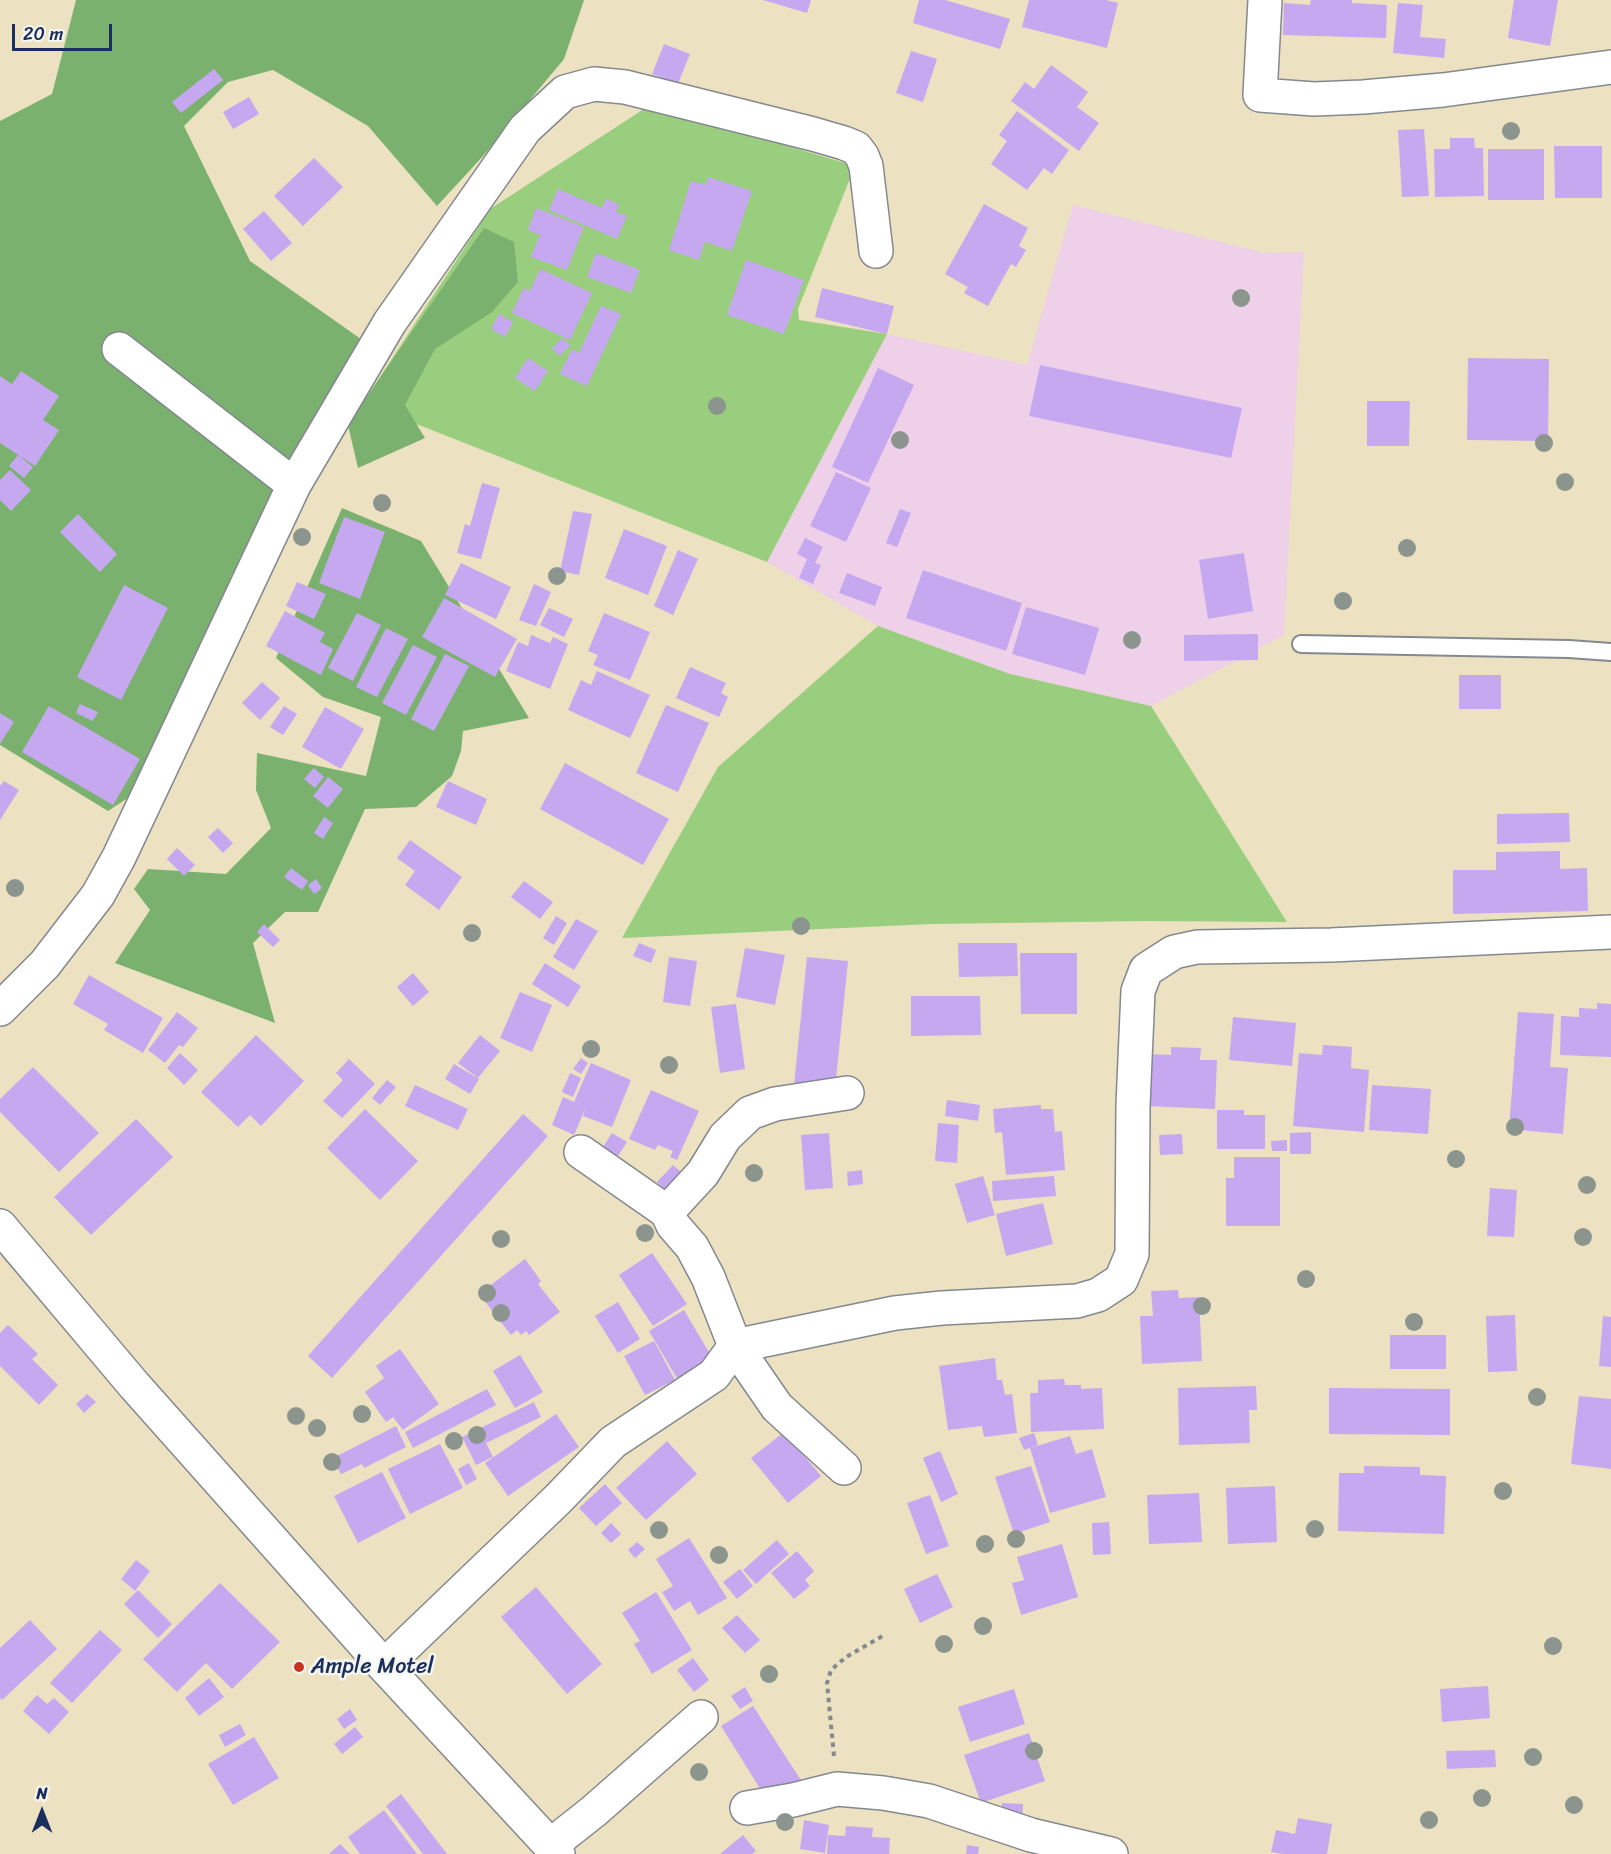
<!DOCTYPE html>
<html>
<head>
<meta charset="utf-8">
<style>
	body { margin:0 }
	#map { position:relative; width:1611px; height:1854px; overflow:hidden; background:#ece1c0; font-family:Sriracha,sans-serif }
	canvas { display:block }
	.north { position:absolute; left:12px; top:1782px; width:60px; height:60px; -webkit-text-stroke:4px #f6f6f2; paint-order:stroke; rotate:0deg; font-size:16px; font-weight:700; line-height:24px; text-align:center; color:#1b2f5e }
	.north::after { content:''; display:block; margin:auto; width:21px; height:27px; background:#1b2f5e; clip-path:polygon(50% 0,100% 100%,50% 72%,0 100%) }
	.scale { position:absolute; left:12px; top:24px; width:100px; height:27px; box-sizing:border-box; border:3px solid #1b2f5e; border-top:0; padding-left:8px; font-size:18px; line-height:21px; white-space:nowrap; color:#1b2f5e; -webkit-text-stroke:4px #f6f6f2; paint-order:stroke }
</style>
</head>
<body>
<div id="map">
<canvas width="1611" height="1854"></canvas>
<div class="north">N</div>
<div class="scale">20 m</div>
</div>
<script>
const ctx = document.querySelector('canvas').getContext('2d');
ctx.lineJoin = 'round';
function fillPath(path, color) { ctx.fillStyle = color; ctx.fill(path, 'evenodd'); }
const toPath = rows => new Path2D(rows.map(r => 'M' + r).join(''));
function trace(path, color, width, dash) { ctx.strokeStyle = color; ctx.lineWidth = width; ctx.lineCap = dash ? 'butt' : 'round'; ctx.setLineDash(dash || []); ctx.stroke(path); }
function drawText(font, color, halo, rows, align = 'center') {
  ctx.font = font + ' Sriracha,sans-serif'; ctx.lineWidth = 5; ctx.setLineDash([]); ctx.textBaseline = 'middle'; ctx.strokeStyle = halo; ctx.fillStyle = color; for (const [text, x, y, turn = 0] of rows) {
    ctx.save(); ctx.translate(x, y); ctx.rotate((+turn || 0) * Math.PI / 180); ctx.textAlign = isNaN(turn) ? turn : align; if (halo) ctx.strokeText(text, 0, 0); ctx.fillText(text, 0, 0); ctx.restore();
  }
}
fillPath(toPath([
	[1073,205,1265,253,1304,252,1284,635,1151,706,1010,674,878,626,767,562,887,334,1027,365]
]), '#eed0e8');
fillPath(toPath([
	[650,105,855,166,798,309,799,320,887,334,767,562,363,403,490,209],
	[878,626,1010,674,1151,706,1287,922,1147,921,931,924,622,938,718,767]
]), '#9ace7f');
fillPath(toPath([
	[76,0,584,0,564,59,484,155,437,206,368,126,273,70,228,82,184,126,250,261,368,344,143,788,108,811,0,745,0,121,52,94],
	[484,228,514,242,518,282,492,312,435,349,405,405,425,438,358,468,347,421,363,402],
	[342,508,421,541,529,718,463,731,461,751,452,776,416,807,365,809,318,912,285,912,253,943,275,1023,115,963,150,910,134,889,148,869,226,874,271,828,256,790,257,753,366,776,381,717,323,697,276,658]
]), '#7bb16e');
fillPath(toPath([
	[763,0,811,0,807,13],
	[919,0,945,0,1010,19,1000,49,913,23],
	[1029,0,1106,0,1118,3,1107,48,1022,27],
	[1311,0,1352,0,1352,3,1387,5,1386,38,1283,35,1284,3,1310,5],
	[1514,0,1558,0,1550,46,1508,38],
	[1398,3,1423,5,1420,37,1446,39,1444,58,1393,53],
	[664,44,690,54,678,84,652,74],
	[911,51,937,59,923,102,896,93],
	[1051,65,1088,92,1077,107,1099,123,1079,151,1011,101,1025,82,1034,89],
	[214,69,223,80,181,113,172,102],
	[249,97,259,114,233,129,223,112],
	[1017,111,1069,150,1052,174,1044,168,1027,190,991,164,1007,141,999,135],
	[1424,129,1429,196,1402,197,1398,130],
	[1450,138,1474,138,1475,148,1483,148,1484,196,1435,197,1434,149,1450,149],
	[1554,146,1602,146,1602,198,1555,198],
	[1488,149,1544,149,1544,200,1488,200],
	[314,158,343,187,303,226,274,196],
	[708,177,752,191,732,251,705,242,699,260,669,250,691,181,706,185],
	[558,189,602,208,606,199,619,204,616,212,627,216,617,239,549,210],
	[984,204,1028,228,1019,246,1026,250,1016,267,1011,264,988,306,964,293,968,287,945,274],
	[536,208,584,227,567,270,531,257,540,235,528,230],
	[264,211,292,243,271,261,243,229],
	[596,253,640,270,631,293,587,277],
	[746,260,804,280,784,334,727,315],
	[540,269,592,293,570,340,512,313,524,288,530,291],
	[822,288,894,306,887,334,815,317],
	[601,306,621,314,587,386,560,374,572,349,579,353],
	[499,314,513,322,505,337,491,329],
	[562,338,570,345,560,356,552,349],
	[528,358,548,371,535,391,515,378],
	[1468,358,1549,359,1548,441,1467,440],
	[1040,365,1242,408,1231,458,1029,416],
	[878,368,914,385,868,483,832,467],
	[21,371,59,396,43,420,59,430,35,466,0,443,0,376,12,384],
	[1367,401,1410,401,1409,446,1367,446],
	[18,455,33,467,24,478,9,466],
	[10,470,31,490,11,511,0,500,0,480],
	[836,472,871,488,846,542,810,526],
	[482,483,500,488,481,559,457,553,465,524,470,526],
	[900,509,911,513,897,547,886,543],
	[573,511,592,514,579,575,560,571],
	[78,514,117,554,100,572,60,532],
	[344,517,385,532,360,599,319,583],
	[624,529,667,546,648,595,605,578],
	[805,538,823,547,815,563,821,565,813,584,799,578,807,559,797,554],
	[678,550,698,559,673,615,654,606],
	[1244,553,1253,611,1208,619,1199,560],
	[461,563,511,587,496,619,445,595],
	[923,570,1022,603,1006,651,906,618],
	[847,573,882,587,875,606,839,593],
	[297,582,326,594,314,619,286,606],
	[534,584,551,592,536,626,519,620],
	[124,585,168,608,121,700,77,677],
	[444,598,517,639,495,677,422,637],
	[1026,607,1099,628,1085,675,1012,654],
	[549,608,573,619,564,637,540,625],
	[285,611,325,633,320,642,333,649,321,675,266,646],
	[357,613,381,625,353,681,328,668],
	[604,613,650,632,630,680,593,665,598,655,588,651],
	[386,628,408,639,377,697,356,687],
	[1258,634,1258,660,1184,661,1184,635],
	[531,635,550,643,553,637,568,644,550,689,506,671,518,642,528,646],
	[413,645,437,657,406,715,382,703],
	[445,654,469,666,434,731,411,719],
	[690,667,726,683,721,693,728,697,719,717,676,698],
	[597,671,650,695,630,738,568,710,581,680,591,685],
	[1459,675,1501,675,1501,709,1459,709],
	[262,682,280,698,260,720,242,703],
	[80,704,98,712,93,721,76,713],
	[666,705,709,723,678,792,636,773],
	[49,706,140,759,113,805,22,752],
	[284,706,297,714,283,735,270,727],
	[325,707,364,729,341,769,302,747],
	[0,713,14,722,0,744],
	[565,763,669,819,643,865,540,809],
	[314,768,324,777,315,788,304,779],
	[328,777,343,789,328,808,313,796],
	[4,781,19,790,0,820,0,786],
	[448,781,487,799,476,825,436,807],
	[1569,813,1570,842,1497,844,1497,814],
	[324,817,333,823,323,839,314,833],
	[218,828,233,843,223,853,208,837],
	[410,840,462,877,439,910,405,885,415,871,397,858],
	[177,848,195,865,184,876,167,859],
	[1560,851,1560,869,1587,868,1588,911,1453,914,1453,870,1496,870,1496,852],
	[291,868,308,881,302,890,284,877],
	[316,879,322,888,314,894,308,885],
	[524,881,553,902,540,919,511,897],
	[556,916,567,923,554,945,543,938],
	[576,919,598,931,574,970,553,957],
	[264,924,280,940,273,947,257,932],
	[639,943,656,950,651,963,633,956],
	[958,943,1017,943,1018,976,959,977],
	[745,948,785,955,775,1005,736,997],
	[1020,953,1077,953,1077,1014,1021,1014],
	[669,957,697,961,690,1006,663,1002],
	[807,957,848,961,835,1089,794,1085],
	[545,963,581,986,568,1007,532,984],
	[413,973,429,992,413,1006,397,987],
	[89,975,163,1018,143,1053,104,1030,108,1024,73,1004],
	[520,992,552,1005,532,1052,500,1038],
	[911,996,980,996,981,1035,911,1036],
	[1597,1003,1611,1004,1611,1057,1560,1055,1561,1016,1579,1017,1579,1008,1597,1009],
	[736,1004,745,1069,720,1073,711,1007],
	[177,1012,198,1028,183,1047,179,1045,165,1063,148,1050],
	[1518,1012,1554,1014,1550,1067,1568,1068,1563,1134,1509,1129],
	[1233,1017,1296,1023,1292,1066,1229,1060],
	[256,1035,304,1081,261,1126,250,1115,238,1127,201,1092],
	[480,1035,500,1051,478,1078,458,1063],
	[1323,1045,1352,1047,1351,1068,1369,1070,1364,1132,1293,1126,1299,1053,1322,1055],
	[1171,1047,1201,1048,1200,1060,1217,1060,1215,1109,1146,1106,1149,1054,1171,1055],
	[180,1053,198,1070,184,1085,167,1068],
	[581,1058,588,1063,581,1074,573,1069],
	[349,1059,375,1084,342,1118,323,1101,343,1080,336,1073],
	[591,1063,631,1080,612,1127,583,1116,586,1107,574,1135,552,1125,563,1097,574,1102],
	[454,1064,479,1079,470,1094,445,1079],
	[33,1067,99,1133,59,1172,0,1112,0,1099],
	[570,1073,581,1078,573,1097,562,1092],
	[387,1080,396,1087,380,1105,372,1098],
	[415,1085,468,1109,458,1130,405,1106],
	[1372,1085,1431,1089,1428,1134,1369,1130],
	[651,1090,699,1111,677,1160,670,1157,673,1151,658,1145,655,1150,629,1139],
	[947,1100,980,1105,978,1121,945,1116],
	[1041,1105,1041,1109,1053,1109,1055,1132,1062,1131,1065,1170,1006,1175,1002,1132,995,1133,993,1109],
	[365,1109,418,1161,380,1200,327,1148],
	[1217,1110,1244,1110,1244,1115,1265,1115,1265,1149,1217,1149],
	[523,1114,548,1136,332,1378,308,1356],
	[136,1119,173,1157,91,1235,54,1197],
	[938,1123,959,1125,957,1163,935,1161],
	[1311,1132,1311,1154,1290,1154,1290,1133],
	[612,1133,627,1142,616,1159,601,1150],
	[829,1133,833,1188,805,1190,801,1135],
	[1182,1134,1183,1154,1160,1155,1159,1135],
	[1287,1140,1287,1151,1272,1151,1271,1141],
	[1234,1157,1280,1157,1280,1226,1226,1226,1226,1178,1234,1178],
	[673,1165,687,1177,671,1195,657,1182],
	[862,1170,863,1184,848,1186,847,1172],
	[983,1176,995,1215,967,1223,955,1184],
	[1054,1176,1056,1196,993,1201,992,1181],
	[1490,1188,1517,1190,1514,1237,1487,1236],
	[1043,1203,1053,1244,1006,1256,996,1214],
	[652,1253,687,1304,653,1326,619,1275],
	[525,1259,541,1281,538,1284,560,1312,529,1335,526,1331,521,1335,517,1330,511,1335,479,1294],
	[1178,1290,1179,1298,1199,1297,1202,1361,1142,1364,1140,1316,1153,1316,1151,1291],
	[618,1302,640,1339,618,1353,595,1316],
	[684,1310,713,1359,678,1380,649,1331],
	[1515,1315,1517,1371,1488,1372,1486,1316],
	[1603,1316,1611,1317,1611,1367,1599,1366],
	[8,1325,38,1354,32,1359,58,1385,39,1405,0,1366,0,1333],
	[1390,1335,1446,1335,1446,1369,1390,1369],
	[654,1341,675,1380,645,1395,624,1356],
	[400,1349,439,1404,403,1430,393,1417,386,1422,365,1392,384,1378,376,1366],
	[520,1355,543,1392,515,1408,493,1371],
	[995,1358,997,1380,1002,1380,1005,1395,1012,1394,1017,1433,984,1437,982,1426,948,1430,939,1366],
	[1064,1379,1065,1385,1081,1385,1081,1389,1102,1388,1104,1429,1031,1432,1030,1393,1038,1393,1038,1380],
	[1256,1386,1257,1410,1249,1410,1250,1443,1179,1445,1178,1388],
	[1329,1388,1450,1389,1450,1435,1329,1434],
	[487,1389,496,1405,413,1448,405,1432],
	[87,1394,96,1402,84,1413,76,1404],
	[1579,1396,1611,1399,1611,1469,1571,1464],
	[534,1402,541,1417,486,1443,493,1457,476,1465,462,1437],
	[556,1414,579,1447,508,1496,485,1463],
	[396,1426,406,1447,364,1468,362,1464,341,1474,333,1458],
	[784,1432,821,1476,788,1503,751,1458],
	[1034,1433,1038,1445,1024,1450,1019,1438],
	[1070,1436,1076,1454,1092,1449,1106,1497,1050,1513,1030,1448],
	[667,1441,697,1474,646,1520,616,1488],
	[440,1444,463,1488,410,1514,388,1469],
	[940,1451,958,1494,941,1502,923,1458],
	[469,1463,477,1479,466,1485,458,1469],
	[1031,1466,1050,1522,1014,1534,995,1477],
	[1364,1466,1420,1467,1420,1475,1446,1476,1444,1534,1338,1531,1339,1473,1364,1473],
	[382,1472,406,1518,358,1543,334,1496],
	[605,1484,622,1503,596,1526,579,1508],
	[1275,1486,1277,1542,1228,1544,1226,1488],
	[1199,1493,1202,1542,1149,1544,1147,1495],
	[930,1495,949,1546,926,1554,907,1503],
	[1109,1522,1111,1554,1093,1555,1092,1523],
	[611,1523,621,1534,611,1543,601,1533],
	[689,1538,727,1598,698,1615,690,1601,674,1611,662,1592,673,1586,656,1559],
	[777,1540,789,1554,756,1584,743,1570],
	[637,1542,645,1549,635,1558,628,1550],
	[1062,1544,1078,1597,1021,1615,1012,1583,1024,1580,1017,1557],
	[797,1551,814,1571,805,1580,810,1586,794,1599,771,1573],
	[136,1560,150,1571,135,1591,121,1579],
	[740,1569,753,1586,737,1599,723,1582],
	[937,1574,953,1607,920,1623,904,1589],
	[220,1583,280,1642,232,1689,206,1663,177,1692,143,1659],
	[536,1587,602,1664,567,1694,501,1617],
	[138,1590,172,1624,158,1638,124,1604],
	[656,1592,692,1650,652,1674,634,1644,640,1641,622,1613],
	[737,1615,760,1640,745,1653,722,1628],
	[30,1620,57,1649,2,1700,0,1698,0,1648],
	[100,1630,122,1650,72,1703,50,1683],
	[693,1658,709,1680,694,1692,677,1670],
	[209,1678,224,1697,199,1716,185,1698],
	[1488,1686,1490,1718,1442,1722,1440,1689],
	[745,1687,753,1701,740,1709,731,1696],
	[1014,1689,1025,1724,970,1742,958,1707],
	[37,1695,47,1704,54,1698,69,1712,49,1734,23,1711],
	[753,1706,804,1785,771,1806,721,1726],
	[350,1709,357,1720,344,1729,337,1719],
	[240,1724,246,1735,225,1747,219,1735],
	[355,1727,363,1737,342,1754,334,1744],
	[1029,1733,1045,1781,981,1803,964,1755],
	[254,1737,279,1778,233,1805,208,1764],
	[1495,1750,1496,1767,1447,1769,1446,1751],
	[401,1794,447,1854,423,1854,386,1806],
	[1002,1803,1023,1804,1022,1824,1001,1822],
	[384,1810,417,1854,360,1854,348,1837],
	[1298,1818,1332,1824,1327,1854,1283,1854,1271,1852,1276,1830,1295,1834],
	[804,1820,829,1825,825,1853,800,1849],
	[846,1826,873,1828,872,1837,890,1838,889,1854,827,1854,828,1835,845,1836],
	[743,1835,756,1851,752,1854,720,1854],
	[340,1844,350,1854,329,1854],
	[967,1845,979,1847,978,1854,966,1854]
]), '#c6a8f1');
const service = toPath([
	[1301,644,1569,649,1611,652]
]);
const minor = toPath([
	[1265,0,1260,95,1314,99,1363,97,1443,90,1611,67],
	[119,349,294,485],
	[0,1009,45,964,98,895,119,857,294,485,390,322,525,129,565,92,594,84,625,87,813,134,844,143,856,148,862,156,866,166,876,251],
	[667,1212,703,1173,725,1137,750,1113,775,1104,847,1093],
	[844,1468,777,1407,735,1346,895,1313,942,1308,1077,1301,1098,1295,1121,1280,1132,1254,1133,1105,1138,991,1146,970,1174,952,1197,947,1331,945,1611,932],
	[384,1666,558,1499,613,1442,714,1375,735,1346,708,1277,692,1247,673,1225,667,1212,581,1152],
	[747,1808,793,1800,837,1789,883,1793,929,1801,1031,1835,1111,1854],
	[551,1845,594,1811,701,1717]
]);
const tertiary = toPath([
	[0,1226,134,1385,384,1666,558,1854]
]);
trace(service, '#84888f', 20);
trace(minor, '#84888f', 36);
trace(tertiary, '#84888f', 36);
trace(toPath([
	[834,1756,827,1683,831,1670,846,1657,886,1634]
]), '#84888f', 4, [4.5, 4.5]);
trace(service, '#fff', 16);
trace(minor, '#fff', 33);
trace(tertiary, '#fff', 33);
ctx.fillStyle = '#8b958e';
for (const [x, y] of [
	[1511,131],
	[1241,298],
	[717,406],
	[900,440],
	[1544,443],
	[1565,482],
	[382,503],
	[302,537],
	[1407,548],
	[557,576],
	[1343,601],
	[1132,640],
	[15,888],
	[801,926],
	[472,933],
	[591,1049],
	[669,1065],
	[1515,1127],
	[1456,1159],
	[754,1173],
	[1587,1185],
	[645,1233],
	[1583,1237],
	[501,1239],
	[1306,1279],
	[487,1293],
	[1202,1306],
	[501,1313],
	[1414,1322],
	[1537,1397],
	[362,1414],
	[296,1416],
	[317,1428],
	[477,1435],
	[454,1441],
	[332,1462],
	[1503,1491],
	[1315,1529],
	[659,1530],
	[1016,1539],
	[985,1544],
	[719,1555],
	[983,1626],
	[944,1644],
	[1553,1646],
	[769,1674],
	[1034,1751],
	[1533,1757],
	[699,1772],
	[1482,1798],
	[1574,1805],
	[1429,1820],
	[785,1822]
]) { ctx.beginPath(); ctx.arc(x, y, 9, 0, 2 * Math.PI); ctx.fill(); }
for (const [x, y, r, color] of [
	[299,1667,6,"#c8321e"]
]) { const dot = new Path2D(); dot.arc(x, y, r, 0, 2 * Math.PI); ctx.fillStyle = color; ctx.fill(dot); trace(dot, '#f6f6f2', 2); }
drawText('22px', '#1b2f5e', '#f6f6f2', [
	["Ample Motel",311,1667]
], 'left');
</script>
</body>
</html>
